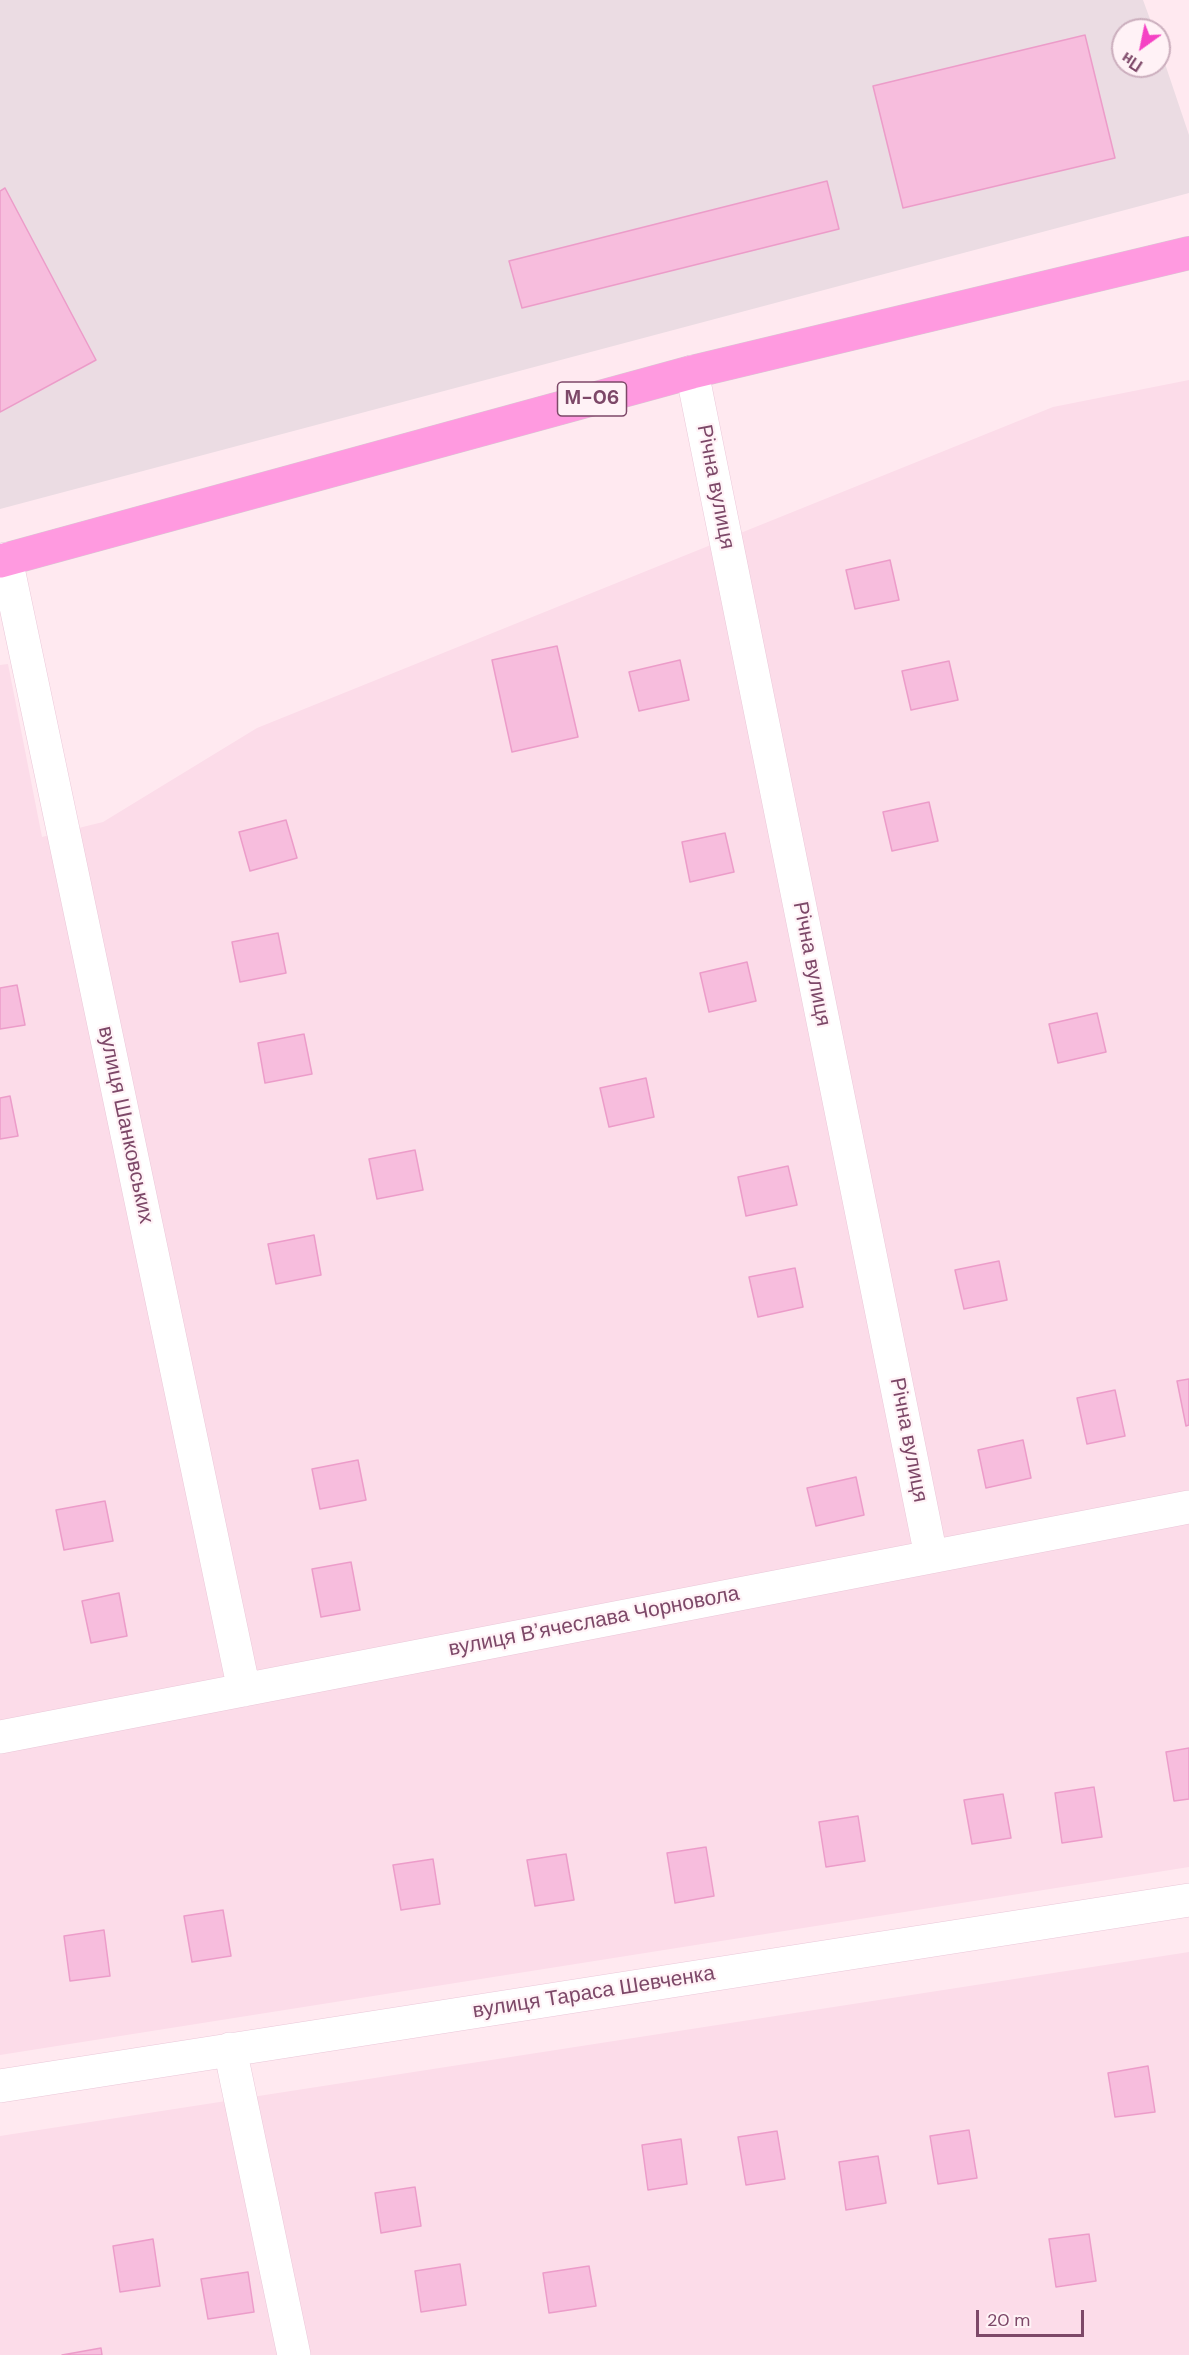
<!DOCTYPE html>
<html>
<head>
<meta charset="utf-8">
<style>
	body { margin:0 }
	#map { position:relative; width:1189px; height:2355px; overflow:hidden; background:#ffe9f0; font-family:"DM Sans",sans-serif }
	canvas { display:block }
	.north { position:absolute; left:1111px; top:18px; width:60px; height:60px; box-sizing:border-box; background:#fff2f6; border:2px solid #cbaebd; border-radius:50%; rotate:213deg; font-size:16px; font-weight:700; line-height:24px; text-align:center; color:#7d4868 }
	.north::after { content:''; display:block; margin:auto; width:21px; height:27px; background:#f542c4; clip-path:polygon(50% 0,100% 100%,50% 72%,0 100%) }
	.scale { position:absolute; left:976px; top:2310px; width:108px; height:27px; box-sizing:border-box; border:3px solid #7d4868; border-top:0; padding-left:8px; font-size:18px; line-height:21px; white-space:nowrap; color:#7d4868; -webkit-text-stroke:4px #fff2f6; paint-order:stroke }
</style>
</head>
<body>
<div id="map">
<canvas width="1189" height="2355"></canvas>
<div class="north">Пн</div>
<div class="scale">20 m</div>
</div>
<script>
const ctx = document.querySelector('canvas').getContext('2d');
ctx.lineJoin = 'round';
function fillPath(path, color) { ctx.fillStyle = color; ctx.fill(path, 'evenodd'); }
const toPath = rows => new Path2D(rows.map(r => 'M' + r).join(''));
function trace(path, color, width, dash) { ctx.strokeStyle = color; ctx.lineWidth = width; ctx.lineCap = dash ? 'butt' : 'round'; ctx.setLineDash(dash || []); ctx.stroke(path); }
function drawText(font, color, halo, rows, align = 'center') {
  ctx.font = font + ' "DM Sans",sans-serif'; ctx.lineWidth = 4.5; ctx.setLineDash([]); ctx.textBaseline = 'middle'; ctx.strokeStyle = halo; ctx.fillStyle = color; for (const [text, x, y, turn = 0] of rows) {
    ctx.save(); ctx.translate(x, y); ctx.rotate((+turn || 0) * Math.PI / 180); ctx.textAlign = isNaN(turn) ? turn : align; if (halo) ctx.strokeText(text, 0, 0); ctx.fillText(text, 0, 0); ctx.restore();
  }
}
fillPath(toPath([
	[1189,380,1189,1867,0,2055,0,665,8,664,42,837,103,822,257,728,1053,407],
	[1189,1952,1189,2355,0,2355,0,2136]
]), '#fcdce9');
fillPath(toPath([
	[0,0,1143,0,1154,30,1123,30,1123,66,1159,66,1159,46,1189,135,1189,193,0,509]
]), '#ebdce3');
const building = toPath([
	[1085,35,1115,158,903,208,873,86,1085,35],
	[827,181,839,229,522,308,509,261,827,181],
	[5,188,96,360,0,412,0,191,5,188],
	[890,560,899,600,855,609,846,570,890,560],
	[557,646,578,737,512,752,492,660,557,646],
	[680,660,689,700,639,711,629,672,680,660],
	[949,661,958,700,911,710,902,671,949,661],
	[929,802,938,841,892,851,883,812,929,802],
	[286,820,297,858,250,871,239,832,286,820],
	[725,833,734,872,690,882,682,842,725,833],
	[278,933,286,973,240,982,232,942,278,933],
	[747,962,756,1001,709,1012,700,973,747,962],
	[17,985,25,1025,0,1029,0,988,17,985],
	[1097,1013,1106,1052,1058,1063,1049,1024,1097,1013],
	[304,1034,312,1074,265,1083,258,1043,304,1034],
	[646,1078,654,1117,609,1127,600,1088,646,1078],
	[10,1096,18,1136,0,1139,0,1098,10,1096],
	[415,1150,423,1190,377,1199,369,1159,415,1150],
	[788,1166,797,1205,746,1216,738,1177,788,1166],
	[314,1235,321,1275,276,1284,268,1244,314,1235],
	[999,1261,1007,1300,964,1309,955,1270,999,1261],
	[795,1268,803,1307,758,1317,749,1277,795,1268],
	[1189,1379,1189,1425,1186,1426,1177,1381,1189,1379],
	[1115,1390,1125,1436,1087,1444,1077,1398,1115,1390],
	[1023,1440,1031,1478,986,1488,978,1450,1023,1440],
	[358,1460,366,1500,320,1509,312,1469,358,1460],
	[856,1477,864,1515,816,1526,807,1488,856,1477],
	[105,1501,113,1541,64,1550,56,1510,105,1501],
	[351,1562,360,1610,321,1617,312,1569,351,1562],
	[119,1593,127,1636,91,1643,82,1601,119,1593],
	[1189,1748,1189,1799,1174,1801,1166,1752,1189,1748],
	[1094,1787,1102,1837,1062,1843,1055,1793,1094,1787],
	[1003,1794,1011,1838,972,1844,964,1800,1003,1794],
	[858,1816,865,1861,826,1867,819,1822,858,1816],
	[706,1847,714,1896,675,1903,667,1853,706,1847],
	[566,1854,574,1900,535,1906,527,1860,566,1854],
	[433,1859,440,1904,401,1910,393,1865,433,1859],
	[223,1910,231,1956,192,1962,184,1916,223,1910],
	[104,1930,110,1976,70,1981,64,1936,104,1930],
	[1148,2066,1155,2112,1115,2117,1108,2073,1148,2066],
	[969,2130,977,2178,938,2184,930,2136,969,2130],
	[777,2131,785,2179,746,2185,738,2137,777,2131],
	[681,2139,687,2184,648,2190,642,2145,681,2139],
	[878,2156,886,2203,846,2210,839,2162,878,2156],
	[415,2187,421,2226,381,2233,375,2193,415,2187],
	[1089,2234,1096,2281,1056,2287,1049,2239,1089,2234],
	[153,2239,160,2286,120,2292,113,2246,153,2239],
	[460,2264,466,2305,421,2312,415,2271,460,2264],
	[589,2266,596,2306,549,2313,543,2273,589,2266],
	[248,2272,254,2312,208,2319,201,2279,248,2272],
	[101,2348,102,2355,62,2355,101,2348]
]);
fillPath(building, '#f7bddd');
trace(building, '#ec9cc9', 1.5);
const minor = toPath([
	[692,372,931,1556],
	[6,559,244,1690],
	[0,1737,1189,1507],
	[230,2049,294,2355],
	[0,2086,1189,1900]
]);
const highway = toPath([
	[0,561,692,372,1189,253]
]);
trace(minor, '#eac7d8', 34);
trace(highway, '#d8c8d2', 34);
trace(minor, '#fff', 33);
trace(highway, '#ff9ae0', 33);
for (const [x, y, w] of [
	[592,399,69]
]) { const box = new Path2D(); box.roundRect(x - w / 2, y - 17, w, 34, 4.5); ctx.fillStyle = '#fff2f6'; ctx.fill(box); trace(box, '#7d4868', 1.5); }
drawText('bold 20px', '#7d4868', null, [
	["М-06",592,399]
]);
drawText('21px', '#7d4868', '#fff2f6', [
	["Річна вулиця",715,487,79],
	["Річна вулиця",811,964,79],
	["вулиця Шанковських",125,1125,78],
	["Річна вулиця",908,1440,79],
	["вулиця Вʼячеслава Чорновола",594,1622,-11],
	["вулиця Тараса Шевченка",594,1993,-9]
]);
</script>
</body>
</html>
